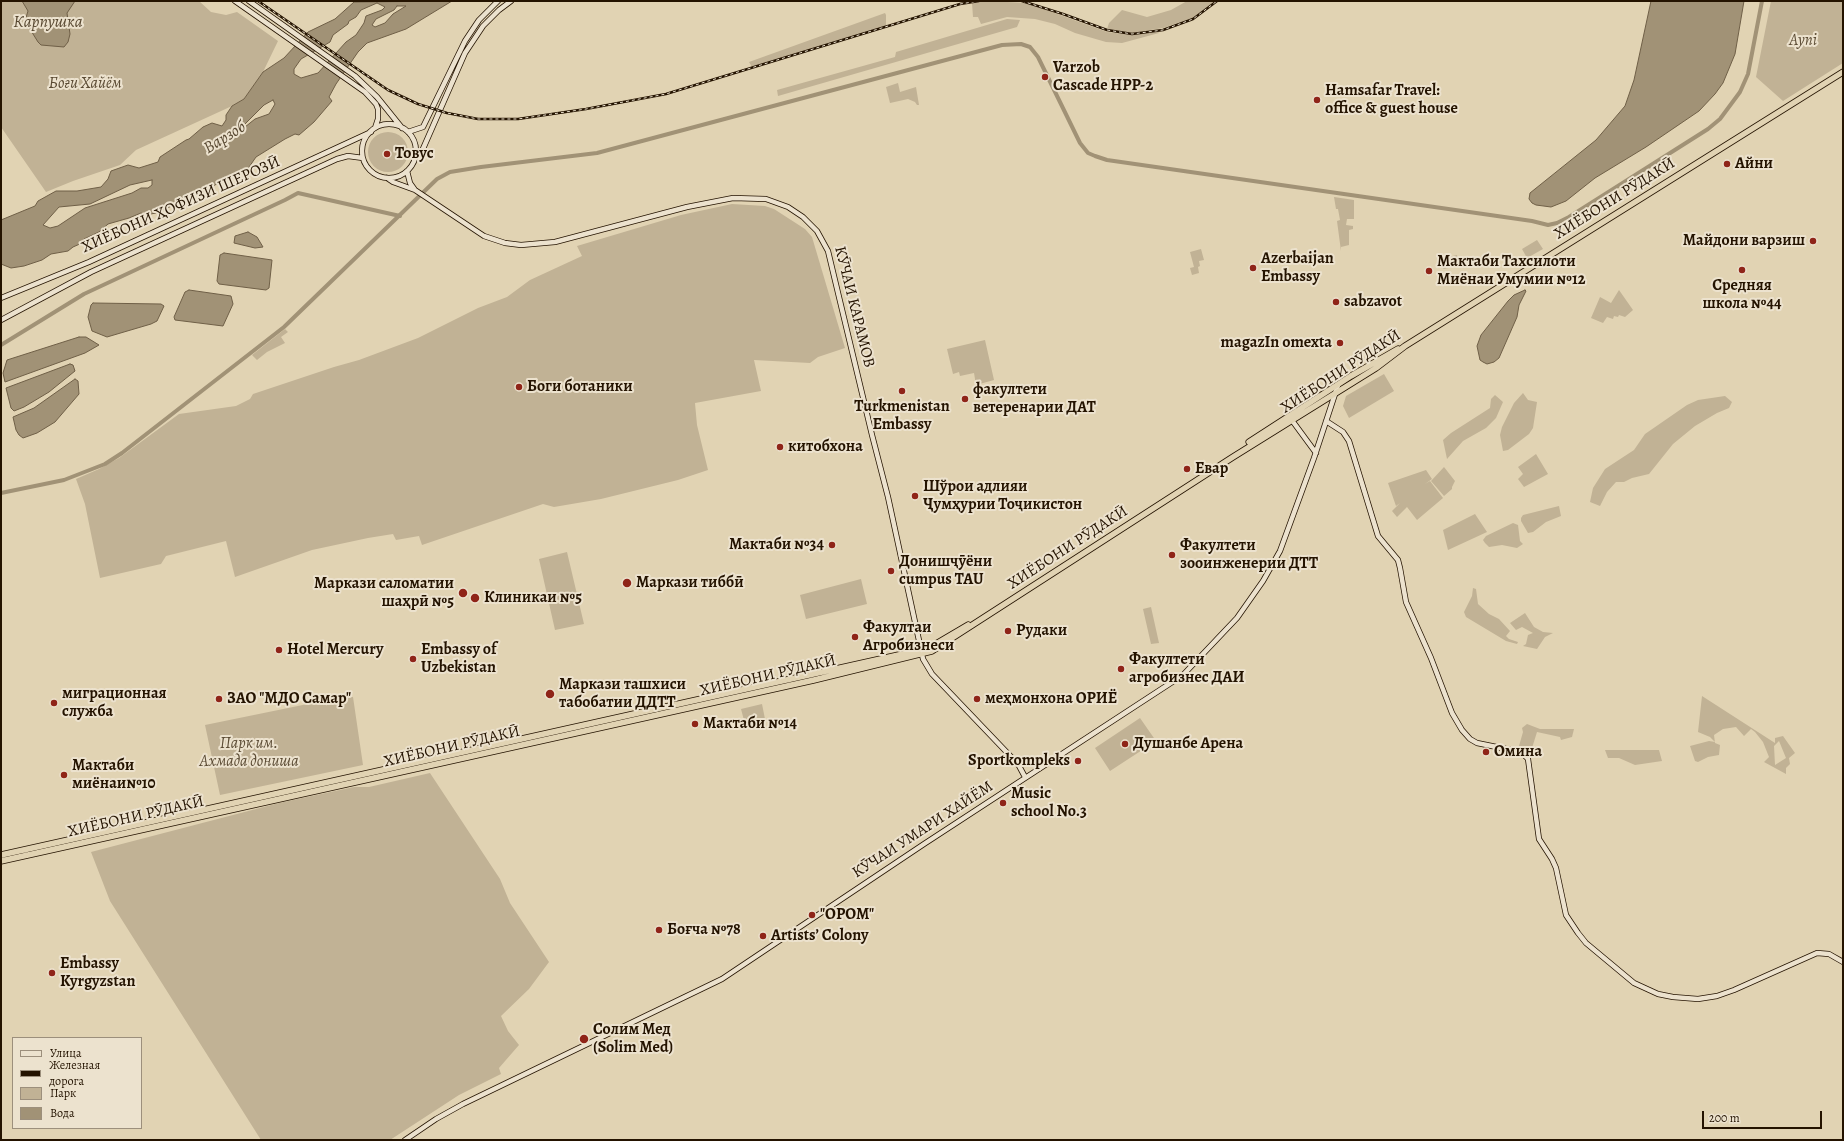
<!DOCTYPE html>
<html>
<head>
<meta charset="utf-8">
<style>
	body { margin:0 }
	#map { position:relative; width:1844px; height:1141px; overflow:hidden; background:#e1d3b3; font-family:Alegreya,serif }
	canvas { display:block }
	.frame { position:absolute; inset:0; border:2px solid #241300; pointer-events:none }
	.legend { position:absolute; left:12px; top:1037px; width:130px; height:92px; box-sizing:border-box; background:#ece2ce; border:1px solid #9c8f7c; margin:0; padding:5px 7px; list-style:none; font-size:12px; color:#241300 }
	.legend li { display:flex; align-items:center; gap:8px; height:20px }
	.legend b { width:20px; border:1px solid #9c8f7c }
	.scale { position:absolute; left:1702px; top:1111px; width:120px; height:18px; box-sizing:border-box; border:2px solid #241300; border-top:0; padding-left:5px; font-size:12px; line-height:14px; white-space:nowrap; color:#241300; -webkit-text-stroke:3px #ece2ce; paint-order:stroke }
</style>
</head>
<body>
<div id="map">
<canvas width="1844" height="1141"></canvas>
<div class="frame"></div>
<ul class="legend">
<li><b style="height:5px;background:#ece2ce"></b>Улица</li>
<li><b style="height:5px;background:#241300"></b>Железная дорога</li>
<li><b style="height:11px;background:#c1b295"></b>Парк</li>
<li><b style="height:11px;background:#a19276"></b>Вода</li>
</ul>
<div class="scale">200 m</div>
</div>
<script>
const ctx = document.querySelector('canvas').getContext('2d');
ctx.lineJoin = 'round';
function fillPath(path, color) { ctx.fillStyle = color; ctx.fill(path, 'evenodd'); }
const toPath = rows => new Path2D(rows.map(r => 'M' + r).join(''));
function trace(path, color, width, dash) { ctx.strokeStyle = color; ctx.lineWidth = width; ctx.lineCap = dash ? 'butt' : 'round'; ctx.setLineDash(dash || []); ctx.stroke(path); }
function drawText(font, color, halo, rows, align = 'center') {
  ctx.font = font + ' Alegreya,serif'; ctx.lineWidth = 4; ctx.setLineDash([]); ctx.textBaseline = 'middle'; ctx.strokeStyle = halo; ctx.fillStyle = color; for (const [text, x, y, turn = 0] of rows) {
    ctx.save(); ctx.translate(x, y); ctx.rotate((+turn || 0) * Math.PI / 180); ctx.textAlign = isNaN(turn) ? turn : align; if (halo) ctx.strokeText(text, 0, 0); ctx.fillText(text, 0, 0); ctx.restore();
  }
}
fillPath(toPath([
	[1,1,199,1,211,12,226,15,237,12,278,41,263,72,244,99,232,106,136,150,120,165,73,181,46,192,1,127],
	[987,1,1027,3,1107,32,1132,35,1158,32,1159,33,1122,43,1106,42,1075,33,1055,24,1035,19,1007,17,981,24,978,17,973,17,972,3],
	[1187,1,1215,1,1192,18,1163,28,1132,33,1107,29,1109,23,1122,10,1147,17,1171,10],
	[1771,1,1843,1,1843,63,1783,101,1756,77],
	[885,13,886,15,886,26,752,67,749,62],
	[1007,19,1020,20,1017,27,778,96,777,90,895,57,896,52],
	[898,83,900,92,916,87,919,105,917,105,915,102,908,99,890,103,886,87],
	'368 152a20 20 0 1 1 40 0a20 20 0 1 1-40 0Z',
	[1334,197,1354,200,1354,219,1347,219,1346,225,1353,226,1353,229,1349,230,1349,245,1341,247,1341,251,1337,221,1340,220,1338,209,1336,209],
	[732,204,765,206,774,209,805,229,812,237,845,348,818,357,810,363,754,360,761,391,695,403,697,425,708,470,678,480,601,499,554,507,543,504,422,545,419,536,396,540,393,534,368,538,312,550,235,577,226,541,166,556,161,564,100,578,85,504,76,479,99,469,119,458,179,414,236,406,250,399,253,394,334,367,359,360,418,338,478,308,507,297,530,280,582,256,577,246,681,215],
	[1537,240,1543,249,1527,258,1522,249],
	[1201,249,1204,260,1199,261,1200,266,1198,267,1199,273,1192,275,1190,268,1194,267,1190,252],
	[1457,255,1459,266,1443,269,1440,259],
	[1619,290,1633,310,1625,317,1619,315,1618,317,1614,316,1613,319,1607,317,1603,323,1591,318,1600,297,1611,303],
	[285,329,288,332,281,337,285,343,267,352,257,360,252,355],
	[985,340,994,380,976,385,974,373,960,376,959,372,953,374,947,349],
	[1384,374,1394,391,1349,418,1343,406,1346,396],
	[1523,393,1528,400,1537,402,1533,428,1529,434,1508,450,1503,451,1500,435,1502,427,1514,403],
	[1495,395,1503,402,1496,418,1486,428,1463,441,1447,459,1443,440,1451,433,1490,408,1491,399],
	[1725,396,1732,402,1729,408,1717,413,1695,426,1673,444,1649,474,1632,478,1624,482,1616,482,1607,492,1600,506,1590,502,1593,488,1605,469,1634,450,1645,434,1687,405,1698,400],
	[1536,454,1548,474,1524,487,1518,479,1523,474,1518,467],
	[1444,467,1455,481,1452,487,1452,489,1444,496,1431,481],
	[1426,470,1432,479,1425,484,1430,481,1443,498,1417,520,1407,507,1397,517,1392,511,1400,503,1396,506,1388,483],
	[1559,506,1561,516,1546,522,1533,532,1528,533,1521,521,1521,518,1523,515],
	[1475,514,1487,532,1448,550,1443,530],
	[1513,523,1518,525,1520,541,1523,544,1517,548,1502,545,1489,547,1485,543,1483,540,1486,536],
	[567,552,584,624,555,630,539,559],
	[861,579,867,604,806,619,800,595],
	[1473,588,1476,589,1478,604,1489,614,1499,619,1510,631,1506,636,1509,639,1518,642,1517,644,1506,641,1466,617,1464,612,1472,596],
	[1151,607,1159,643,1151,644,1143,609],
	[1525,613,1534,627,1543,632,1553,633,1545,637,1537,649,1523,646,1526,644,1528,635,1533,633,1522,627,1516,630,1510,623],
	[1702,696,1775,743,1775,738,1783,736,1795,753,1789,758,1790,764,1786,768,1786,774,1764,762,1769,757,1763,742,1755,732,1751,729,1744,736,1736,727,1723,729,1714,735,1715,743,1720,745,1719,755,1708,757,1698,762,1695,761,1690,746,1709,741,1715,742,1710,737,1698,732],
	[1779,741,1786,758,1775,765,1774,746],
	[353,697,363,765,220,795,205,725,337,698],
	[762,704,765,719,745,724,741,709],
	[1140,718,1156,741,1110,771,1095,748],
	[1527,724,1540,729,1574,729,1572,737,1561,740,1560,737,1537,732,1532,748,1519,746,1523,732,1522,728],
	[1605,750,1659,750,1662,761,1635,765,1619,758,1608,758],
	[430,773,500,879,510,903,549,962,529,989,501,1016,508,1031,519,1045,499,1068,501,1074,459,1095,390,1140,261,1140,110,901,91,852,279,803,354,787,369,787]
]), '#c1b295');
const water = toPath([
	[22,1,75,1,67,13,70,34,68,42,64,47,41,45,38,42,25,21,28,11,22,1],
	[452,1,406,29,367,43,358,52,336,84,329,97,332,101,314,122,299,135,295,134,285,139,256,157,247,170,235,173,205,191,156,213,145,215,141,213,129,218,108,224,99,232,84,239,82,243,73,247,68,251,51,254,42,260,24,266,11,268,1,264,1,220,35,206,38,201,56,191,77,191,101,187,108,179,111,171,128,165,139,168,158,162,160,157,186,140,189,139,203,127,212,123,222,126,226,120,226,115,232,106,244,99,263,72,284,58,308,32,335,19,354,2,452,1],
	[377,3,385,7,382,10,366,16,364,23,356,35,346,42,318,73,301,78,294,74,294,69,301,59,330,42,333,35,348,24,349,21,356,17,361,10,377,3],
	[397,6,406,6,393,14,385,23,375,27,372,25,376,19,394,10,397,6],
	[273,100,275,104,269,114,255,119,240,131,235,133,236,129,241,128,264,105,273,100],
	[152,180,152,185,148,188,141,188,132,193,85,208,58,226,50,228,43,225,59,207,90,204,130,185,152,180],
	[1651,1,1744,1,1735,54,1723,83,1715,94,1699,111,1646,147,1595,178,1566,201,1551,207,1536,205,1532,203,1529,199,1530,193,1596,140,1625,106,1634,80,1651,1],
	[248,232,257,237,263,247,255,248,234,243,235,236,248,232],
	[224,253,272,260,269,288,266,290,219,284,217,281,220,255,224,253],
	[189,290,231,296,233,304,223,326,175,320,174,317,185,292,189,290],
	[1525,290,1526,291,1519,305,1517,317,1499,358,1494,362,1487,364,1483,362,1480,360,1477,346,1481,335,1508,301,1514,295,1525,290],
	[93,303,161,304,164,306,157,321,151,324,107,337,92,331,88,317,91,305,93,303],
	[79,337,86,337,99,345,85,353,5,382,3,373,7,360,79,337],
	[70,364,73,365,75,371,49,392,24,407,14,411,11,408,6,388,70,364],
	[75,379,78,381,79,394,55,422,37,433,23,438,19,435,16,430,13,417,34,408,75,379]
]);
fillPath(water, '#a19276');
trace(water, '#6f5f47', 1);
trace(toPath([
	[1,345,84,294,285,200,298,193,400,216],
	[1,493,64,480,105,464,122,453,284,327,437,179,450,172,481,167,597,153,1002,45,1021,44,1030,47,1038,57,1080,143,1088,153,1095,156,1107,160,1532,221,1548,225,1557,223,1569,217,1708,129,1720,119,1740,92,1748,74,1762,1]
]), '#a19276', 4);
const secondary = toPath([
	[235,1,365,92,376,104,378,109,378,119,375,128],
	[249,1,355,76,377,97,402,128],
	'362 151a27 27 0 1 1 54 0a27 27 0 1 1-54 0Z',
	[408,132,423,127,465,41,479,20,498,1],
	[415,156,422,151,465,53,483,26,499,10,511,1],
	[407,171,410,183,415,190],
	[387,178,393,182,415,190,484,236,505,243,521,245,555,242,687,207,733,198,766,199,788,207,803,217,817,231,828,251,872,435,888,497,923,659,932,674,1018,764,1025,777],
	[1,298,89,262,371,132],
	[1,320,91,272,337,159,348,156,363,158],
	[1291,419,1316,453],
	[1326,421,1343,432,1349,441,1378,536,1398,560,1400,568,1406,602,1431,658,1452,713,1462,730,1470,739,1477,743,1521,752,1528,759,1539,839,1552,859,1556,868,1566,915,1578,933,1586,943,1634,983,1658,994,1673,997,1698,999,1717,996,1734,990,1817,953,1829,954,1843,962],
	[405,1140,436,1119,463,1104,722,979,924,844,1183,675,1237,618,1263,581,1280,551,1314,458,1338,385]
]);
const highway = toPath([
	[1249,442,1351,376,1398,349],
	[1,855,903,654,934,645,968,625],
	[1,861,814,680,932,651,1233,457,1376,368,1405,346,1843,72]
]);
trace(secondary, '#241300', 6);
trace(highway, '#241300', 7);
trace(secondary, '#ece2ce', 4.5);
trace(highway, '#e1d3b3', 5.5);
const rail = toPath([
	[258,1,388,90,418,104,447,113,478,119,518,119,586,109,666,94,960,4,979,1],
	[1022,1,1063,14,1107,30,1132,34,1163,30,1193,19,1217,1]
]);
trace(rail, '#241300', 2.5);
trace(rail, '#ece2ce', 1, [3]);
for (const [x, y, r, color] of [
	[1045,77,4,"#8f2418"],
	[1317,100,4,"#8f2418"],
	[387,154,4,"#8f2418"],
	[1727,164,4,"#8f2418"],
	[1813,241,4,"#8f2418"],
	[1253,268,4,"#8f2418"],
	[1742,270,4,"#8f2418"],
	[1429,271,4,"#8f2418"],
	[1336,302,4,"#8f2418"],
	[1340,343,4,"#8f2418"],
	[519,387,4,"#8f2418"],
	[902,391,4,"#8f2418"],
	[965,399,4,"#8f2418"],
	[780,447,4,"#8f2418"],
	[1187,469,4,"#8f2418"],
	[915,496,4,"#8f2418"],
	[832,545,4,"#8f2418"],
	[1172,555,4,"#8f2418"],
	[891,571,4,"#8f2418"],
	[627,583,5,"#8f2418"],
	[463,593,5,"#8f2418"],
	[475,598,5,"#8f2418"],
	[1008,631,4,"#8f2418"],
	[855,637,4,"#8f2418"],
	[279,650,4,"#8f2418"],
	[413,659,4,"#8f2418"],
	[1121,669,4,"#8f2418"],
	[550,694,5,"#8f2418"],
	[219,699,4,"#8f2418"],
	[977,699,4,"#8f2418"],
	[54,703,4,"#8f2418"],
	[695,724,4,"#8f2418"],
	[1125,744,4,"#8f2418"],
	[1486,752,4,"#8f2418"],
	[1078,761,4,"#8f2418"],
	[64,775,4,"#8f2418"],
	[1003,803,4,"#8f2418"],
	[812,915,4,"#8f2418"],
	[659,930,4,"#8f2418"],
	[763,936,4,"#8f2418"],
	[52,973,4,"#8f2418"],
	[584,1039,5,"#8f2418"]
]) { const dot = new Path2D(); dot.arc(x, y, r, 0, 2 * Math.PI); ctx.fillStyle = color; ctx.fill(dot); trace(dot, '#ece2ce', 1.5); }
drawText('italic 16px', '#5b4b34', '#ece2ce', [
	["Ayni",1803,41],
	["Боғи Хайём",85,84],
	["Парк им.",249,744],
	["Ахмада дониша",249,762]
]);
drawText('bold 16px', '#241300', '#ece2ce', [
	["Varzob",1053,68],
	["Cascade HPP-2",1053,86],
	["Hamsafar Travel:",1325,91],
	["office & guest house",1325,109],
	["Товус",395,154],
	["Айни",1735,164],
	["Майдони варзиш",1805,241,"right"],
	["Azerbaijan",1261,259],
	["Embassy",1261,277],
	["Мактаби Тахсилоти",1437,262],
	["Миёнаи Умумии №12",1437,280],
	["Средняя",1742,286,"center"],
	["школа №44",1742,304,"center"],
	["sabzavot",1344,302],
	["magazIn omexta",1332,343,"right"],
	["Боги ботаники",527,387],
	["факултети",973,390],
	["ветеренарии ДАТ",973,408],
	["Turkmenistan",902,407,"center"],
	["Embassy",902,425,"center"],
	["китобхона",788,447],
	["Евар",1195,469],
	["Шўрои адлияи",923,487],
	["Ҷумҳурии Тоҷикистон",923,505],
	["Мактаби №34",824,545,"right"],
	["Факултети",1180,546],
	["зооинженерии ДТТ",1180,564],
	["Донишҷӯёни",899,562],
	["cumpus TAU",899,580],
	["Маркази тиббӣ",636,583],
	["Маркази саломатии",454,584,"right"],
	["шаҳрӣ №5",454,602,"right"],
	["Клиникаи №5",484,598],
	["Факултаи",863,628],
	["Агробизнеси",863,646],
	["Рудаки",1016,631],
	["Hotel Mercury",287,650],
	["Embassy of",421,650],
	["Uzbekistan",421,668],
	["Факултети",1129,660],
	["агробизнес ДАИ",1129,678],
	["Маркази ташхиси",559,685],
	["табобатии ДДТТ",559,703],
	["миграционная",62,694],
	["служба",62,712],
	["ЗАО \"МДО Самар\"",227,699],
	["меҳмонхона ОРИЁ",985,699],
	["Мактаби №14",703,724],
	["Душанбе Арена",1133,744],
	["Омина",1494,752],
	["Sportkompleks",1070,761,"right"],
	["Мактаби",72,766],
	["миёнаи№10",72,784],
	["Music",1011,794],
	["school No.3",1011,812],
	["\"OPOM\"",820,915],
	["Боғча №78",667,930],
	["Artists’ Colony",771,936],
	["Embassy",60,964],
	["Kyrgyzstan",60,982],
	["Солим Мед",593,1030],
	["(Solim Med)",593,1048]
], 'left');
drawText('16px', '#241300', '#ece2ce', [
	["ХИЁБОНИ РӮДАКӢ",1615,199,-32],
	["ХИЁБОНИ ҲОФИЗИ ШЕРОЗӢ",181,205,-24],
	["КӮЧАИ КАРАМОВ",854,307,76],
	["ХИЁБОНИ РӮДАКӢ",1341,372,-33],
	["ХИЁБОНИ РӮДАКӢ",1068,548,-33],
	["ХИЁБОНИ РӮДАКӢ",768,676,-13],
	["ХИЁБОНИ РӮДАКӢ",452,747,-13],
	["ХИЁБОНИ РӮДАКӢ",136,817,-13],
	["КӮЧАИ УМАРИ ХАЙЁМ",923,830,-33]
]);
drawText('italic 17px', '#56462f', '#ece2ce', [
	["Карпушка",48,23],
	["Варзоб",225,138,-32]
]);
</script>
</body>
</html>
